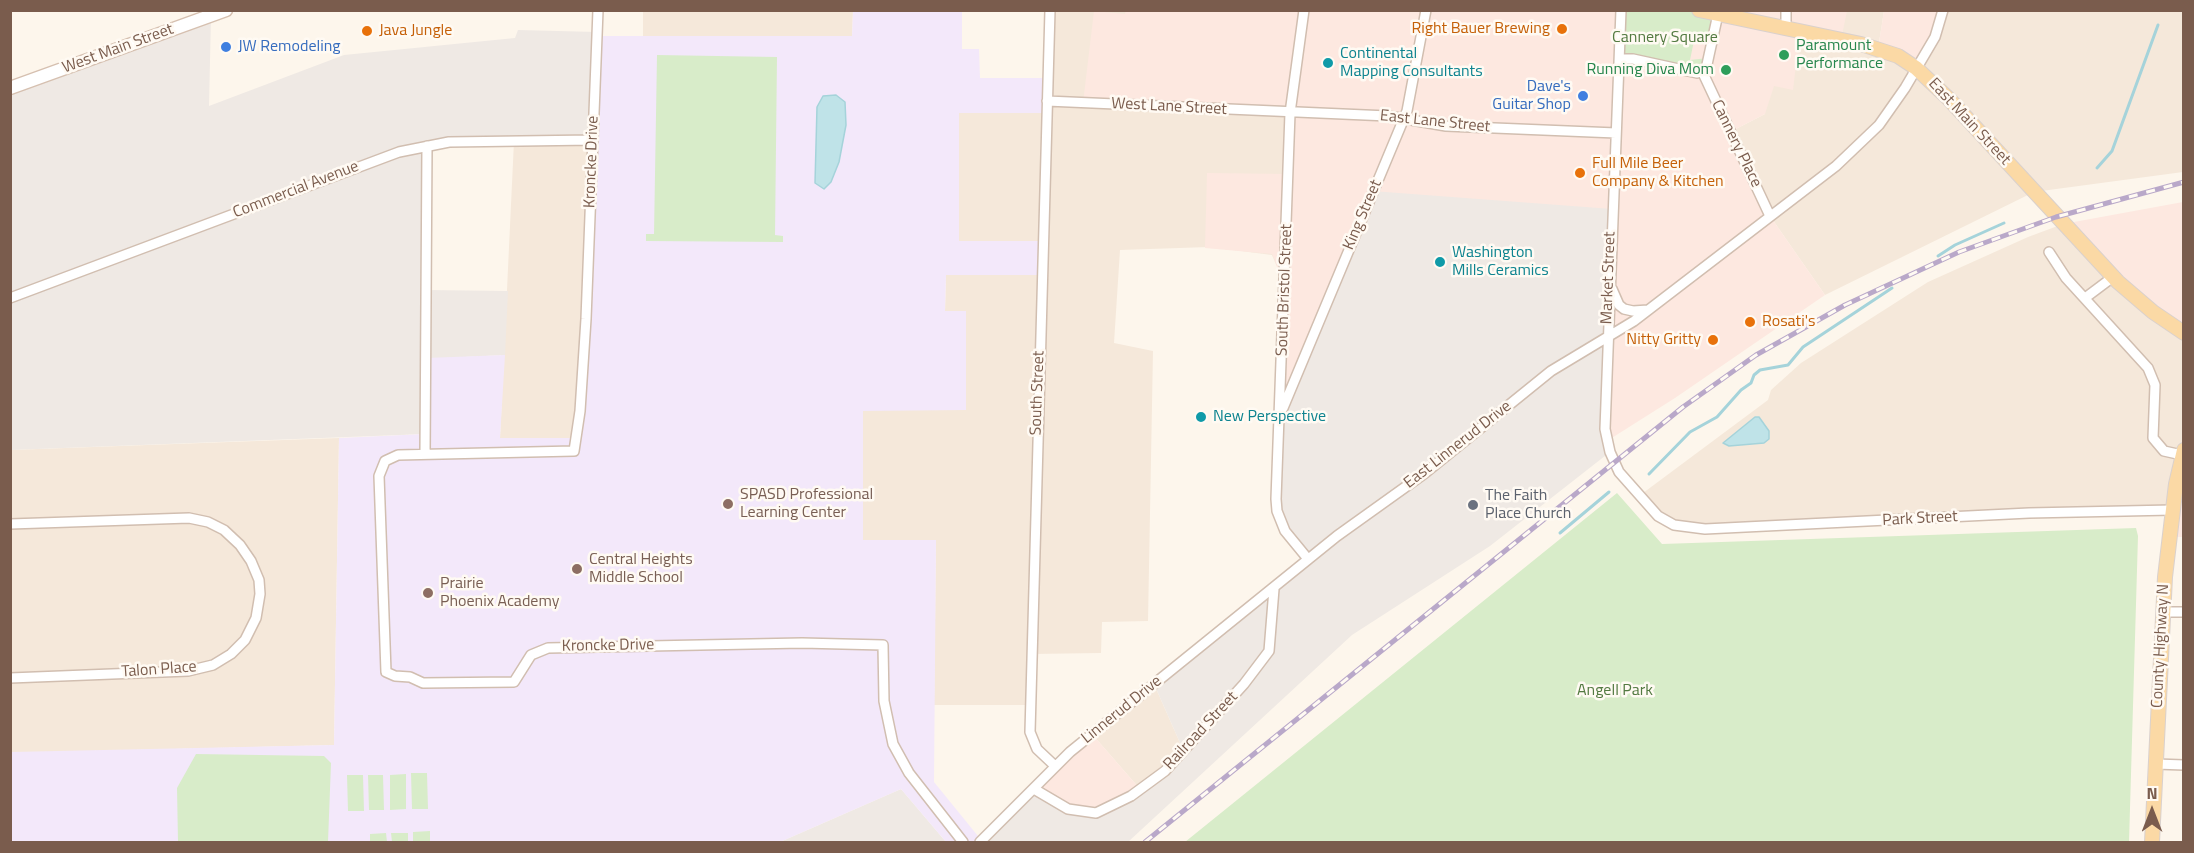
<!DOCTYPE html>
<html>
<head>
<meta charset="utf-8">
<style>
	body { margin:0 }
	#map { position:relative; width:2194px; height:853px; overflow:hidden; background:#fdf6ec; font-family:"Titillium Web",sans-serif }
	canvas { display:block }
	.frame { position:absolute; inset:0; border:12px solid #7a5c4d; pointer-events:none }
	.north { position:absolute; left:2122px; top:781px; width:60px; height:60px; -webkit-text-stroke:4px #fffaf3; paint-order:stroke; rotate:0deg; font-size:16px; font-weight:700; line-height:24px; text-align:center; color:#7a5c4d }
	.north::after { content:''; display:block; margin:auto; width:21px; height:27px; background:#7a5c4d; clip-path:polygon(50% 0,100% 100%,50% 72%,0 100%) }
</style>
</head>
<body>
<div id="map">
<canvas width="2194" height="853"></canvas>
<div class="frame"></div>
<div class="north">N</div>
</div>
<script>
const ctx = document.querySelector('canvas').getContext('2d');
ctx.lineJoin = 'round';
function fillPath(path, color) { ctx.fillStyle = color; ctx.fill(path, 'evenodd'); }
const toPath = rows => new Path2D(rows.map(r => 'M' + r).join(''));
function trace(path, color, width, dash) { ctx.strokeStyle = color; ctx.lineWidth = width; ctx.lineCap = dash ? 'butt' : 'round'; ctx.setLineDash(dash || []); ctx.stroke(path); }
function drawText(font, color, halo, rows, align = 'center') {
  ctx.font = font + ' "Titillium Web",sans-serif'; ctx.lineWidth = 5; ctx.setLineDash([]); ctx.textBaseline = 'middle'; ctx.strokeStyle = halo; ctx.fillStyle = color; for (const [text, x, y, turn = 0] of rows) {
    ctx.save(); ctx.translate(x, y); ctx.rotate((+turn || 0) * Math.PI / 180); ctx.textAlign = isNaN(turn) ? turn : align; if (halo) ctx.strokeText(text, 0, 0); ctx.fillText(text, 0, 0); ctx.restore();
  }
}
fillPath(toPath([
	[643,11,853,11,852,36,643,36],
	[1050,11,1621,11,1285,286,1272,255,1209,247,1120,250,1114,343,1153,351,1148,621,1102,622,1101,653,1032,654,1030,705,934,705,936,540,863,540,863,410,966,409,965,311,945,311,946,275,1041,275,1043,241,959,241,959,113,1047,113],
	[1699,11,1884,11,1878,49,1943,11,2183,11,2183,172,2034,192,1825,295,1770,216,1730,132,1765,114],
	[593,140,576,438,500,438,514,141],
	[2063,224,2183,333,2183,450,2172,510,1846,524,1674,525,1639,496,1768,400,1771,390,1801,363,1928,282,2028,237],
	[339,438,334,745,11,753,11,450],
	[1154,684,1184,752,1140,789,1092,734]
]), '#f5e8da');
fillPath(toPath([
	[1126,10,1847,11,1841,40,1800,31,1793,90,1774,86,1765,114,1730,132,1770,216,1825,295,1675,398,1607,441,1281,413,1285,286,1272,254,1205,248,1207,173,1288,174,1290,113,1083,103,1094,11,1125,14],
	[1884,11,1943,11,1916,68,1878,49],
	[2183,202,2183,333,2063,224],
	[2183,450,2183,537,2169,537],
	[1092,734,1140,789,1096,813,1068,809,1034,789]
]), '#fde8e0');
fillPath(toPath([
	[211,16,209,106,344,55,515,38,518,30,597,32,593,140,427,146,426,290,508,291,505,355,426,359,425,434,11,450,11,88],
	[1372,191,1612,209,1605,419,1610,452,1490,546,1352,635,1128,842,980,842,1034,789,1068,809,1096,813,1131,796,1184,752,1154,684,1308,560,1280,522,1281,413],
	[901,789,946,842,780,842]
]), '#efe9e4');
fillPath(toPath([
	[853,11,962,11,962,49,979,49,980,78,1048,78,1047,113,959,113,959,241,1043,241,1042,275,946,275,945,311,966,311,966,410,863,411,863,540,936,540,934,782,982,841,946,842,901,789,780,842,11,842,11,752,334,745,339,438,425,434,426,358,505,355,500,438,576,438,597,36,852,36]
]), '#f3e8fa');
fillPath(toPath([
	[1699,10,1718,14,1714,34,1695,36,1690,60,1708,58,1702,71,1620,59,1621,11],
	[657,55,777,57,775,235,783,236,783,242,646,241,646,234,654,234],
	[1617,493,1662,544,2136,528,2138,536,2129,842,1185,842],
	[196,754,324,756,331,763,328,842,178,842,177,788],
	[411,773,427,773,428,809,412,809],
	[406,774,406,809,390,810,390,775],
	[347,775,363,775,364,811,348,811],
	[368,775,383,775,384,810,369,810],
	[430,831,430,842,413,842,413,832],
	[386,833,387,842,370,842,370,834],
	[391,833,408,833,408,842,392,842]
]), '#d8ecc9');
const water = toPath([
	[836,95,845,102,846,125,839,162,831,182,824,189,815,183,817,107,823,96,836,95],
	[1755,417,1759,417,1769,431,1769,439,1764,443,1729,446,1723,443,1755,417]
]);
fillPath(water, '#bfe3e8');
trace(water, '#a5d3da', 1.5);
trace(toPath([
	[2097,168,2112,151,2158,25],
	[1938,256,1955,245,2004,223],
	[1649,474,1690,432,1717,417,1741,390,1751,383,1754,375,1760,370,1788,365,1803,347,1892,288],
	[1560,533,1609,492]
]), '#a5d3da', 3);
const minor = toPath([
	[598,10,586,319,580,411,574,451,398,455,385,461,379,476,386,672,395,676,410,677,423,683,514,682,531,655,548,648,802,643,883,645,884,701,893,744,909,773,963,842],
	[1050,10,1030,732,1037,749,1054,765],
	[1304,10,1290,113,1276,499,1277,511,1285,531,1308,559],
	[1621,10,1605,429,1610,452,1619,472,1658,516,1674,525,1705,529,2029,513,2172,510],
	[1786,28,1786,10],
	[1620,59,1633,59,1697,73,1702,71,1706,69,1718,14],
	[1702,71,1770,216],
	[1047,101,1388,116,1446,126,1616,133],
	[2049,252,2066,278,2148,368,2155,385,2153,438,2164,451,2182,455],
	[1612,289,1619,305,1624,309,1633,311,1648,310],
	[10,298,399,152,449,142,593,140],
	[2085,298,2113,277],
	[1283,408,1407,111,1426,10],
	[425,454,427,146],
	[10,524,189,518,208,522,224,530,240,545,251,561,259,580,260,594,256,618,245,640,231,654,213,665,188,671,10,678],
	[2162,612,2184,612],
	[2156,764,2184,765],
	[1034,789,1068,809,1096,813,1131,796,1165,771,1244,684,1269,651,1274,589],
	[980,842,1070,752,1337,536,1425,473,1551,371,1634,321,1836,166,1879,125,1905,88,1935,37,1943,10]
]);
const secondary = toPath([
	[10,88,226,10]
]);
const primary = toPath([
	[1699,10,1861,44,1898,56,1916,68,1949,99,2118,282,2153,312,2184,333],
	[2152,842,2165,577,2176,484,2184,450]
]);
trace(minor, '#d1beb0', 12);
trace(secondary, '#d6c0b0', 15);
trace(primary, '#dad1cd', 16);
trace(minor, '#fff', 9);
trace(secondary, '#fff', 12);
trace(primary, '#fbd9a5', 14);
const rail = toPath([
	[1145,842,1683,407,1756,355,1845,305,1959,252,2056,217,2184,182]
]);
trace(rail, '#b9a8c9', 5);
trace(rail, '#fffaf3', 3, [9]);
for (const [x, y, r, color] of [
	[1562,29,6,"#e8710a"],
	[367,31,6,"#e8710a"],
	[226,47,6,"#3f7fe0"],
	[1784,55,6,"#2e9e5b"],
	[1328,63,6,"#0f9aa8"],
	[1726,70,6,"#2e9e5b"],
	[1583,96,6,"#3f7fe0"],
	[1580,173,6,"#e8710a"],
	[1440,262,6,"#0f9aa8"],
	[1750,322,6,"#e8710a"],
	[1713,340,6,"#e8710a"],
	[1201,417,6,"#0f9aa8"],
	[728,504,6,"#8d6e63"],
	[1473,505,6,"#6b7280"],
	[577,569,6,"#8d6e63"],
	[428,593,6,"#8d6e63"]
]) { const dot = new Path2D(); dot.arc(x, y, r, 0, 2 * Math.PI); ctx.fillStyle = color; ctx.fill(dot); trace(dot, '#fffaf3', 2); }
drawText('16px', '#c56008', '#fffaf3', [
	["Right Bauer Brewing",1550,29,"right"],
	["Java Jungle",379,31],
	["Full Mile Beer",1592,164],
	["Company & Kitchen",1592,182],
	["Rosati's",1762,322],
	["Nitty Gritty",1701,340,"right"]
], 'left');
drawText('16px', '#537a41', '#fffaf3', [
	["Cannery Square",1665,38],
	["Angell Park",1615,691]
]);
drawText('16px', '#27864d', '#fffaf3', [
	["Paramount",1796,46],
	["Performance",1796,64],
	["Running Diva Mom",1714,70,"right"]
], 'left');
drawText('16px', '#366cbe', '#fffaf3', [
	["JW Remodeling",238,47],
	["Dave's",1571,87,"right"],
	["Guitar Shop",1571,105,"right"]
], 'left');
drawText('16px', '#7a5c4d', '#fffaf3', [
	["West Main Street",118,49,-20],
	["West Lane Street",1169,107,3],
	["East Lane Street",1435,122,6],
	["East Main Street",1969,122,47],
	["Cannery Place",1736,144,64],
	["Kroncke Drive",592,162,-88],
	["Commercial Avenue",296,190,-21],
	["King Street",1363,215,-67],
	["Market Street",1609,278,-88],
	["South Bristol Street",1285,290,-88],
	["South Street",1038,393,-88],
	["East Linnerud Drive",1458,445,-38],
	["Park Street",1920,519,-3],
	["Kroncke Drive",608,646,-1],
	["County Highway N",2161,646,-87],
	["Talon Place",159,670,-4],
	["Linnerud Drive",1122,710,-39],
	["Railroad Street",1201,731,-47]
]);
drawText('16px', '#0d838f', '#fffaf3', [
	["Continental",1340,54],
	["Mapping Consultants",1340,72],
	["Washington",1452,253],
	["Mills Ceramics",1452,271],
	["New Perspective",1213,417]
], 'left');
drawText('16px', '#785e54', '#fffaf3', [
	["SPASD Professional",740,495],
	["Learning Center",740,513],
	["Central Heights",589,560],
	["Middle School",589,578],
	["Prairie",440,584],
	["Phoenix Academy",440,602]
], 'left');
drawText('16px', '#5b616d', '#fffaf3', [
	["The Faith",1485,496],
	["Place Church",1485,514]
], 'left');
</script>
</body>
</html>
